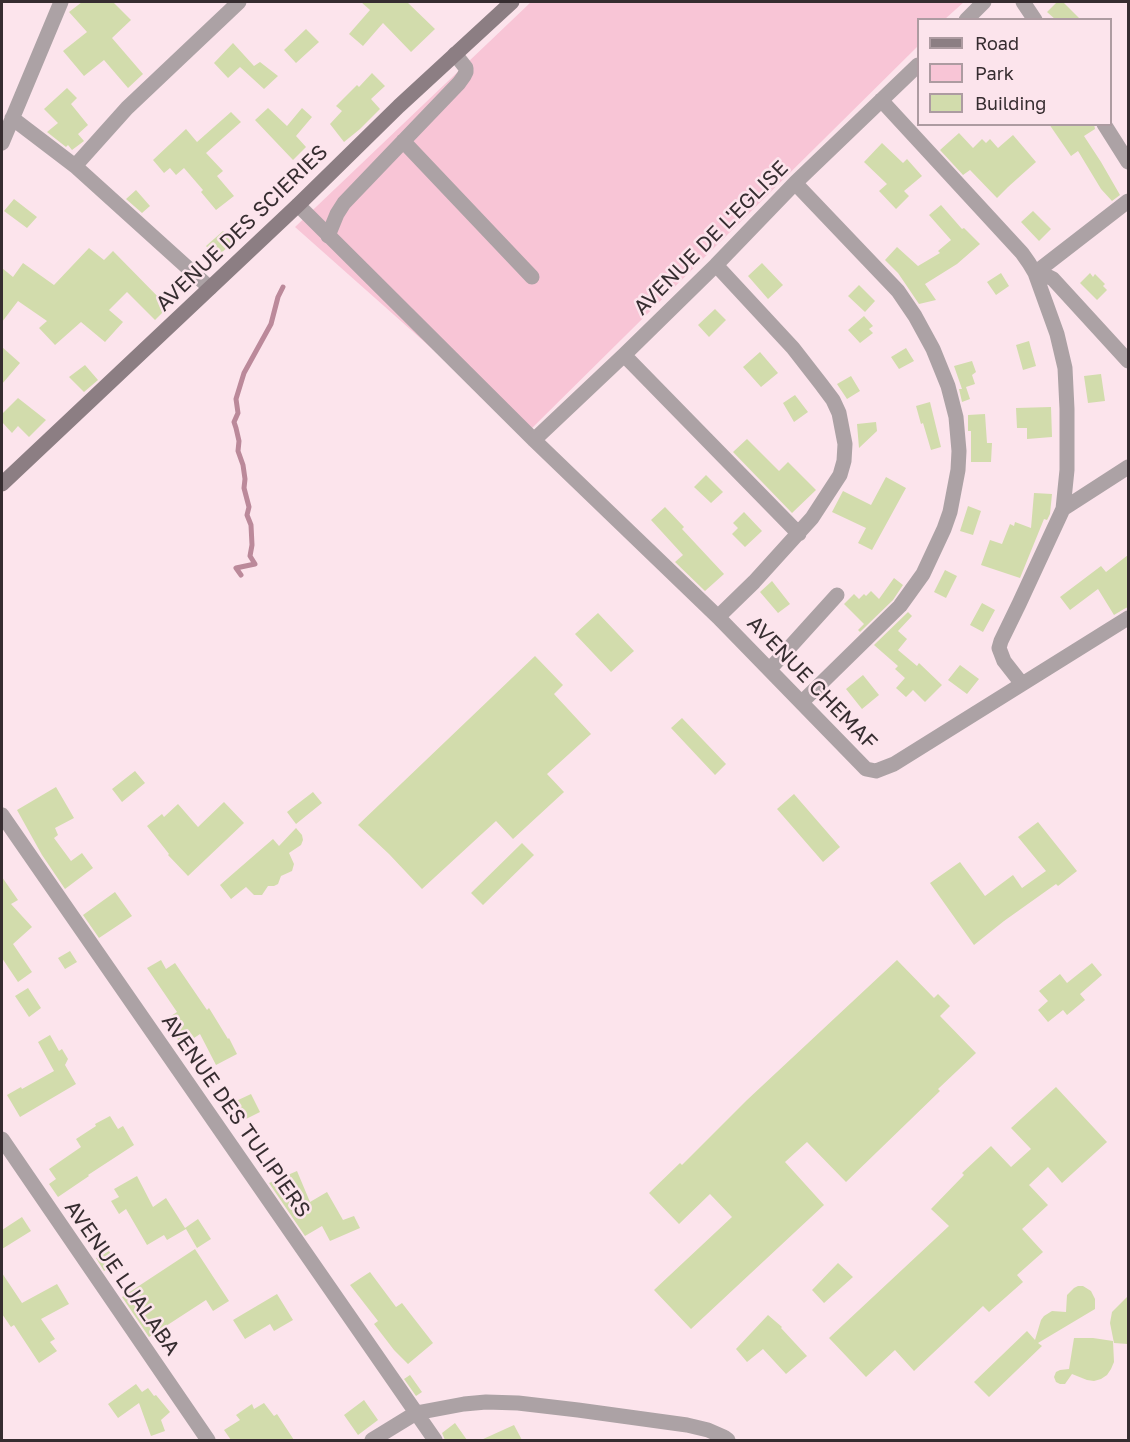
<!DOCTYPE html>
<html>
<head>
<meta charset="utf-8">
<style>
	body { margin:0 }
	#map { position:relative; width:1130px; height:1442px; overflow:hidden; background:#fce4ec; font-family:"Golos Text",sans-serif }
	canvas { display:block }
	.frame { position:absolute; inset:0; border:3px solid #362d30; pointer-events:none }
	.legend { position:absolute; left:917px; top:18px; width:195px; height:108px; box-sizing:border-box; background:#fce4ec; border:2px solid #ad9ba1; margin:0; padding:8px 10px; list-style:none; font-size:18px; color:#362d30 }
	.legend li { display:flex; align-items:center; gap:12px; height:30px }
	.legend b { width:30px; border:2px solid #ad9ba1 }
</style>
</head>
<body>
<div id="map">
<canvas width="1130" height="1442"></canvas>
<div class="frame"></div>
<ul class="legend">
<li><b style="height:8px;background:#8c7e83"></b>Road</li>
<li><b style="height:16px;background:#f8c5d6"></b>Park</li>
<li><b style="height:16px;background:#d2dcac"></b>Building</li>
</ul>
</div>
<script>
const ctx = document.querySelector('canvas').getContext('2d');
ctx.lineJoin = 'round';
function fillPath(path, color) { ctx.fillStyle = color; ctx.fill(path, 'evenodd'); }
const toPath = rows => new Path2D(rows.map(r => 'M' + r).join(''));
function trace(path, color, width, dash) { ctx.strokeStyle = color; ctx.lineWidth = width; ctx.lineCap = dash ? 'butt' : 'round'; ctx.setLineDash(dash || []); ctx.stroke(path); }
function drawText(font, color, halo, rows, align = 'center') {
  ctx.font = font + ' "Golos Text",sans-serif'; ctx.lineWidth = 5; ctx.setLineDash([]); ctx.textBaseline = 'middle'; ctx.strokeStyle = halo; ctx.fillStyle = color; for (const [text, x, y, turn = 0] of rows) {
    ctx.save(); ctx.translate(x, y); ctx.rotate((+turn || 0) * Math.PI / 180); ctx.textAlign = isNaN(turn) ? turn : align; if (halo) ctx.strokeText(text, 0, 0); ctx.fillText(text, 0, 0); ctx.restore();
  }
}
fillPath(toPath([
	[531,2,964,2,945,19,918,20,918,46,527,433,295,227]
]), '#f8c5d6');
trace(toPath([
	[241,575,236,568,255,564,250,556,252,545,251,525,247,515,249,507,244,488,245,479,243,465,238,451,239,441,236,428,234,422,238,413,236,399,244,373,271,324,278,297,283,287]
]), '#bb899a', 5);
fillPath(toPath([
	[82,2,113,2,131,20,112,38,143,74,128,88,104,60,84,76,63,51,87,32,69,12],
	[361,2,407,2,435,29,411,52,383,23,363,46,349,34,370,10],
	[1057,2,1063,2,1081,20,1056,20,1047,12],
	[306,29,319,42,296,63,284,50],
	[233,43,254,66,260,62,278,76,264,89,240,67,228,78,214,63],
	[372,73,385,86,371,99,380,109,360,129,344,142,330,124,342,111,336,106,357,85,359,87],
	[67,88,77,98,71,104,88,125,78,134,84,141,72,150,68,145,66,147,47,132,58,123,44,109],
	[268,108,287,126,302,108,312,117,296,136,306,147,293,160,255,120],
	[231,112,241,122,206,153,223,171,217,176,234,196,216,210,201,192,203,190,184,168,176,175,170,168,164,173,153,160,186,129,197,142],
	[1049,124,1094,124,1095,129,1084,136,1101,162,1120,195,1112,201,1101,189,1078,151,1071,156],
	[959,133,973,148,982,139,986,143,990,139,998,148,1013,135,1036,162,1008,187,997,198,970,170,963,175,940,150],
	[882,143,903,163,907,159,922,176,904,191,909,196,896,209,879,191,887,184,864,162],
	[136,190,150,206,142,213,126,199],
	[14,199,37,217,27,228,4,211],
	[941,205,962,229,964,228,980,244,957,264,925,284,936,300,919,304,898,273,885,260,897,247,918,266,940,253,938,251,951,240,929,215],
	[1033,211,1051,229,1039,241,1021,222],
	[223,231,233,242,216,258,206,246],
	[89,248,104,260,113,251,168,307,155,320,127,292,109,310,123,322,105,342,81,322,55,345,39,328,47,321,18,301,2,322,2,268,13,277,23,263,54,285],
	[762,263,783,285,768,299,748,276],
	[1001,273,1009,286,996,295,987,282],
	[1090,273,1093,277,1095,274,1105,284,1103,286,1107,290,1097,300,1080,283],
	[859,285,875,301,865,312,848,296],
	[715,309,726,320,709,337,698,325],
	[864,316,873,326,869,329,873,333,860,343,848,330],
	[1029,341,1036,366,1023,370,1016,345],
	[2,347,20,363,2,384],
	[906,348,914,361,899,369,891,357],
	[760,352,778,373,761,387,743,367],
	[972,361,976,372,972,375,975,384,966,387,970,399,962,402,959,389,962,389,954,366],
	[85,365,98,380,84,392,69,377],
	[1101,374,1105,401,1088,403,1084,376],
	[851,376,860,391,847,399,837,384],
	[795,395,808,412,794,422,783,403],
	[18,398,46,420,29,437,18,426,12,433,2,422,2,414],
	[930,402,941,447,931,450,923,423,921,424,916,406],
	[1051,407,1052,437,1027,439,1027,428,1017,428,1016,408],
	[985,414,987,443,992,443,991,462,971,462,971,431,968,431,968,415],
	[876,422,877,431,859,448,857,424],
	[747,439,779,471,788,462,816,490,792,513,733,452],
	[706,475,723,492,711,503,694,487],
	[886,477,906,488,872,550,858,543,866,528,832,512,843,491,871,505],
	[1034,493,1052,494,1050,514,1047,520,1044,519,1020,578,981,565,990,540,1002,544,1010,524,1014,526,1015,522,1031,528],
	[968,506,981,511,973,535,960,531],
	[665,507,684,527,682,529,724,574,705,591,675,562,683,555,651,520],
	[744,512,762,531,745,547,732,534,738,528,733,523],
	[1128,555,1128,607,1124,609,1114,615,1098,589,1070,610,1060,597,1101,566,1106,572],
	[945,570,957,576,946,598,934,592],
	[894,578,903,585,893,600,860,632,858,630,864,624,844,604,854,594,859,599,864,594,866,596,871,591,879,599],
	[772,581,790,604,778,613,760,592],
	[982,603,995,610,983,632,970,625],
	[908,612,912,616,898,631,907,639,898,650,917,666,919,663,942,685,925,702,913,690,906,697,896,688,905,678,895,669,898,666,874,645],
	[598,613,634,651,611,672,575,634],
	[535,656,563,685,554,694,591,734,547,774,564,792,513,839,496,821,422,889,389,854,358,825],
	[960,665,979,679,967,694,948,680],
	[863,675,879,695,862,709,846,689],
	[682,718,726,764,715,775,671,728],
	[135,771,145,783,122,802,112,789],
	[56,787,74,818,55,828,58,835,54,838,71,861,82,853,93,868,65,889,42,855,17,810],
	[313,792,322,803,296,824,287,812],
	[794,794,840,847,823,862,777,809],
	[224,802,244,823,188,876,168,855,169,854,147,826,162,814,164,817,178,804,198,827],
	[1038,822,1077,871,1058,886,1056,884,1004,921,974,945,930,883,960,862,985,896,1013,875,1022,888,1046,871,1018,837],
	[296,828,302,835,303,840,301,845,289,853,294,864,292,871,281,876,278,884,274,886,268,886,262,895,254,895,246,887,231,899,220,885,273,839,279,846],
	[522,843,534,855,483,905,471,893],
	[2,877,18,900,11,904,32,927,13,944,32,972,18,982,2,958],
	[115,892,132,916,99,938,83,915],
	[70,951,77,962,65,969,58,958],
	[161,960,166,969,175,963,207,1010,209,1008,228,1039,229,1038,237,1054,216,1065,200,1034,182,1046,165,1020,177,1012,147,968],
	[897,960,934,998,938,994,950,1006,940,1016,976,1053,938,1089,940,1091,846,1182,807,1142,785,1162,824,1205,691,1329,654,1290,732,1217,710,1194,679,1224,649,1193,680,1163,682,1165,747,1100],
	[1092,963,1102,975,1080,994,1085,1000,1067,1015,1063,1010,1048,1022,1038,1010,1048,1001,1039,991,1060,974,1067,983],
	[28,988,41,1008,29,1017,15,996],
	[50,1035,59,1051,62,1049,68,1059,65,1065,76,1084,20,1117,7,1095,21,1087,22,1089,54,1071,38,1042],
	[1056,1087,1107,1142,1062,1183,1048,1167,1029,1185,1048,1205,1022,1229,1043,1252,1017,1275,1023,1282,989,1312,983,1306,914,1371,895,1350,866,1377,829,1338,949,1226,931,1209,964,1175,962,1173,991,1146,1011,1167,1031,1149,1011,1128],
	[251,1094,260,1112,244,1120,234,1102],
	[110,1116,118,1129,123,1126,134,1145,88,1175,89,1176,58,1197,49,1184,56,1179,49,1169,81,1147,76,1139,96,1126,95,1124],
	[297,1171,310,1202,327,1192,343,1220,354,1216,360,1228,330,1241,322,1226,305,1236,269,1183],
	[137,1176,153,1207,166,1198,185,1228,198,1219,211,1239,197,1248,186,1229,167,1240,164,1235,147,1245,126,1209,119,1214,111,1201,119,1197,114,1189],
	[22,1217,31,1231,2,1249,2,1230],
	[195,1249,229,1301,213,1311,206,1300,149,1337,122,1297],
	[109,1251,117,1264,104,1271,96,1258],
	[838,1263,853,1277,824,1303,812,1290],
	[370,1272,396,1307,402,1303,433,1343,408,1364,394,1350,374,1324,378,1321,350,1285],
	[2,1273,22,1303,57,1284,69,1304,41,1319,55,1339,50,1342,57,1351,39,1363,14,1325,11,1327,2,1314],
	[1078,1286,1083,1286,1091,1291,1095,1299,1095,1309,1038,1343,1042,1346,989,1397,974,1382,1027,1331,1035,1340,1041,1320,1044,1316,1052,1311,1066,1312,1067,1295,1074,1288],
	[277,1294,293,1320,274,1331,270,1324,245,1339,233,1320],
	[1128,1296,1128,1344,1114,1343,1110,1323,1112,1312],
	[768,1315,782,1327,781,1328,807,1356,786,1374,763,1349,747,1362,736,1349],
	[1074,1338,1093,1338,1113,1341,1114,1362,1111,1369,1107,1375,1101,1379,1094,1381,1087,1380,1072,1374,1065,1384,1060,1384,1056,1382,1054,1377,1056,1372,1060,1370,1069,1369],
	[410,1375,422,1392,416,1396,404,1379],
	[136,1384,142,1392,148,1388,154,1396,156,1395,170,1412,161,1420,165,1431,151,1436,139,1403,118,1418,108,1404],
	[364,1400,378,1420,358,1435,344,1415],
	[264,1403,274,1416,277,1414,294,1440,231,1440,224,1430,240,1420,236,1415,252,1404,254,1409],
	[455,1423,467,1440,445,1440,442,1433],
	[514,1425,522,1440,481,1440]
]), '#d2dcac');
trace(toPath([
	[1023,2,1035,20],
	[966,20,984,2],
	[881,100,1022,253,1029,263,1035,273,1057,334,1065,368,1067,409,1067,470,1063,509,1019,604,1001,641,999,648,1004,661,1022,684],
	[12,118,75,166,210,288],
	[1104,124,1128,162],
	[403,141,532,277],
	[2,143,61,2],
	[75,166,127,108,239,2],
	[795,183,898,291,915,316,933,349,948,386,956,417,959,451,958,470,950,512,944,529,923,574,900,606,802,702],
	[298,205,534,440,718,617,866,769,876,771,894,764,1128,618],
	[328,236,337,214,344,203,459,83,464,76,466,72,466,68,455,54],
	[716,265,793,348,821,384,833,400,839,413,845,444,844,461,840,475,812,518,754,582,718,617],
	[1035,273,1045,275,1053,279,1128,361],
	[1035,273,1128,201],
	[624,355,799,534],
	[534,440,624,355,716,265,795,183,918,65],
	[1063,509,1128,467],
	[770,669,837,595],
	[2,815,435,1440],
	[2,1139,208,1440],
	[372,1440,416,1413,464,1404,486,1402,518,1403,578,1410,687,1425,708,1430,724,1437,728,1440]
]), '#aca2a5', 15);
trace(toPath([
	[2,484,298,205,399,106,512,2]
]), '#8c7e83', 15);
drawText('21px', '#362d30', '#fce4ec', [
	["AVENUE DES SCIERIES",242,228,-44],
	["AVENUE DE L'EGLISE",711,238,-45],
	["AVENUE CHEMAF",812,683,46],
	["AVENUE DES TULIPIERS",236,1116,55],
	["AVENUE LUALABA",122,1278,55]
]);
</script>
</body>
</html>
